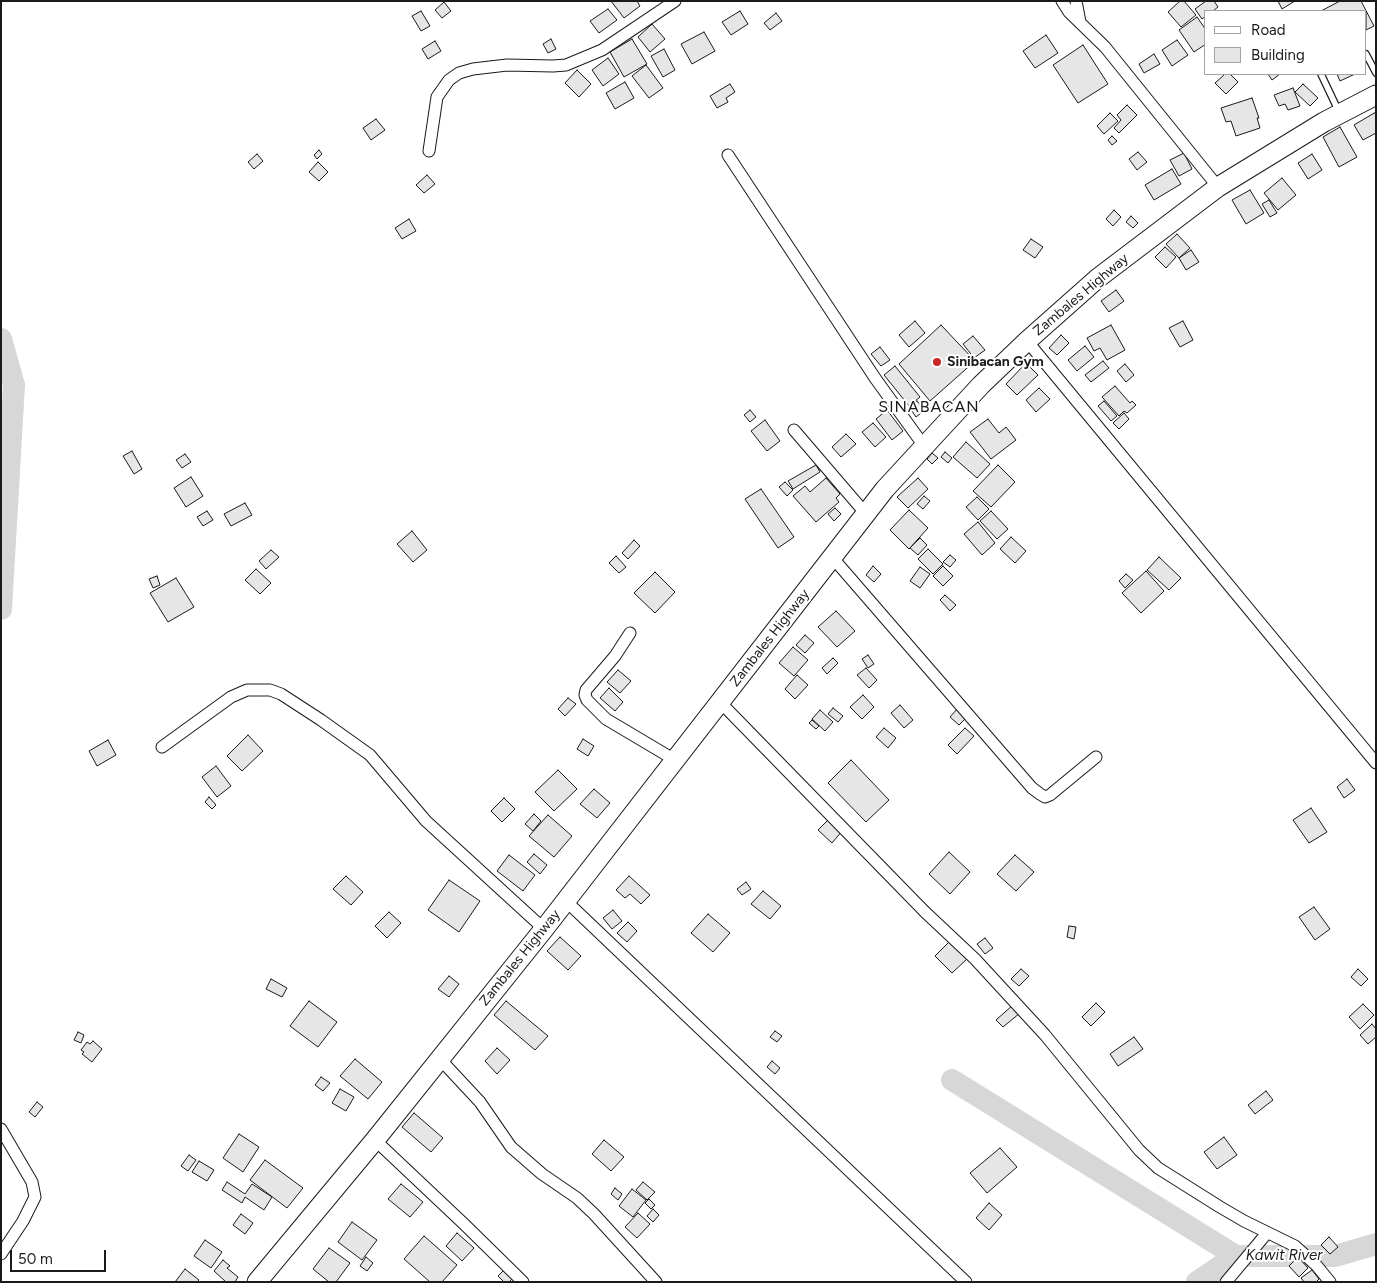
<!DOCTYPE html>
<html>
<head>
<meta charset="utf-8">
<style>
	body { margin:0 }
	#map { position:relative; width:1377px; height:1283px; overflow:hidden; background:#fff; font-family:Figtree,sans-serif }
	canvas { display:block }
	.frame { position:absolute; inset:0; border:2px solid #1a1a1a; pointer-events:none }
	.legend { position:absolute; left:1204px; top:10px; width:162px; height:65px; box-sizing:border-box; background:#fff; border:1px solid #a3a3a3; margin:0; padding:6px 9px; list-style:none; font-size:15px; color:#1a1a1a }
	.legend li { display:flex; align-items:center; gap:10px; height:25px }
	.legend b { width:25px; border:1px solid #a3a3a3 }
	.scale { position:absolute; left:10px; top:1250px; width:96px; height:22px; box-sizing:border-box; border:2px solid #1a1a1a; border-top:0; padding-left:6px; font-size:15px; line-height:18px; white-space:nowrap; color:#1a1a1a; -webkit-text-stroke:4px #fff; paint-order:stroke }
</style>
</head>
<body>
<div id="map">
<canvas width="1377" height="1283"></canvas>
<div class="frame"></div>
<ul class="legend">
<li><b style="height:6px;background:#fff"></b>Road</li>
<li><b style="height:14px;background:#e6e6e6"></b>Building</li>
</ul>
<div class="scale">50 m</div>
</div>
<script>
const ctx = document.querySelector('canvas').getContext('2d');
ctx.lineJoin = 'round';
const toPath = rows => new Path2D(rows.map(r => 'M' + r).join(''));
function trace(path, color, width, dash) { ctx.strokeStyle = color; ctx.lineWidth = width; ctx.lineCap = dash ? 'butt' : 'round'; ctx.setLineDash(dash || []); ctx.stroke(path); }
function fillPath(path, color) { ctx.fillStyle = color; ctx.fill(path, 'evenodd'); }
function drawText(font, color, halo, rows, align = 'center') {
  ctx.font = font + ' Figtree,sans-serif'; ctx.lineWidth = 4; ctx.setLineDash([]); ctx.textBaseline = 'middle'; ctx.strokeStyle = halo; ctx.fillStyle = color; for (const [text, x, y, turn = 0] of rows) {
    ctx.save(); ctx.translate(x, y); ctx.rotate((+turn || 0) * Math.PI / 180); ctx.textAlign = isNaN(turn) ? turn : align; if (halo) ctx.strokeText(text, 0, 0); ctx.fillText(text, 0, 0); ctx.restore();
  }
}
trace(toPath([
	[1,339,14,385,1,609],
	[952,1080,1236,1256],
	[1197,1282,1236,1256,1335,1256,1376,1244]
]), '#d7d7d7', 22);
const building = toPath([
	[611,1,637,1,640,6,624,18,611,1],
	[1180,1,1184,1,1196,15,1181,27,1168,12,1180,1],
	[1206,1,1214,1,1218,7,1213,11,1206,11,1206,16,1202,19,1195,9,1206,1],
	[1278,1,1295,1,1282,9,1278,1],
	[1340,1,1361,1,1374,26,1366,30,1366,11,1321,11,1340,1],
	[444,2,451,11,442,18,435,10,444,2],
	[608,9,617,20,599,33,590,21,608,9],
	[421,11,430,26,421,31,412,16,421,11],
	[740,11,748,24,731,35,722,22,740,11],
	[776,13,782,21,770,30,764,23,776,13],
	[1197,17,1206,30,1206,44,1194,52,1179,30,1197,17],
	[652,24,665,39,650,52,638,37,652,24],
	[704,32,715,51,692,64,681,44,704,32],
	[1046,35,1058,53,1035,68,1023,51,1046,35],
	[551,39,556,49,548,53,543,44,551,39],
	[632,39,647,64,624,77,610,52,632,39],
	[1177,40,1188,55,1172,66,1162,50,1177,40],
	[435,41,441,51,428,59,422,49,435,41],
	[1083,45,1108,84,1078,103,1053,65,1083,45],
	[664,49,675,70,663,77,651,56,664,49],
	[1154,54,1160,64,1144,73,1139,64,1154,54],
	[608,58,619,74,603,86,592,70,608,58],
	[646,65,663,88,649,98,632,76,646,65],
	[577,70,591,84,579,97,565,83,577,70],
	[1225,74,1230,74,1238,82,1226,94,1215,83,1225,74],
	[1268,74,1280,74,1272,80,1268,74],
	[1337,74,1355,74,1340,81,1337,74],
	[625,82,634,98,615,109,606,93,625,82],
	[730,84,735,92,726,98,728,102,717,108,710,96,730,84],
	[1303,84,1318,98,1310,106,1295,92,1303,84],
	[1293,88,1300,106,1288,110,1285,104,1279,106,1274,95,1293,88],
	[1252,98,1259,118,1257,118,1260,128,1236,136,1231,121,1226,122,1221,108,1252,98],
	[1127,105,1137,115,1119,133,1114,128,1121,120,1117,115,1127,105],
	[1376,112,1376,133,1363,140,1354,125,1376,112],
	[1110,113,1118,121,1104,134,1097,126,1110,113],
	[376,119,385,130,371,140,363,128,376,119],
	[1340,127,1357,157,1339,167,1323,137,1340,127],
	[1112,136,1117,141,1112,145,1108,140,1112,136],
	[319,150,322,154,317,159,314,155,319,150],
	[1138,152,1147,162,1137,170,1129,159,1138,152],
	[1184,153,1192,169,1179,176,1170,160,1184,153],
	[257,154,263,161,254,169,248,162,257,154],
	[1312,154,1322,170,1308,179,1298,163,1312,154],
	[318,162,328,172,319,181,309,172,318,162],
	[1172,169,1181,184,1154,200,1145,185,1172,169],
	[427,175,435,184,424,193,416,185,427,175],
	[1282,178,1296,195,1278,210,1264,193,1282,178],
	[1250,190,1264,213,1246,224,1232,200,1250,190],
	[1269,200,1277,213,1270,217,1262,204,1269,200],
	[1114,210,1121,217,1113,226,1106,219,1114,210],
	[1131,216,1138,223,1133,228,1126,222,1131,216],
	[409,219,416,231,402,239,395,228,409,219],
	[1177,234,1190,248,1179,258,1166,244,1177,234],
	[1031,239,1043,247,1035,258,1023,250,1031,239],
	[1165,247,1176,257,1166,268,1155,257,1165,247],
	[1191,250,1199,262,1186,270,1179,258,1191,250],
	[1116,290,1124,301,1109,312,1101,301,1116,290],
	[915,321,925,333,909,347,899,335,915,321],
	[1183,321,1193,340,1180,347,1169,328,1183,321],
	[941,325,975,361,930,401,899,364,941,325],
	[1111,325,1125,350,1107,360,1100,348,1094,351,1087,338,1111,325],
	[1061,335,1069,343,1057,355,1049,348,1061,335],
	[973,336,985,350,974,358,963,344,973,336],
	[1085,346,1094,357,1077,371,1068,360,1085,346],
	[880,347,890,360,881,366,871,354,880,347],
	[1103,361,1109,368,1091,382,1085,375,1103,361],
	[1026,363,1038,375,1017,395,1006,384,1026,363],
	[1125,364,1134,375,1126,382,1117,371,1125,364],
	[895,366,920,397,909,406,884,375,895,366],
	[1115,386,1130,403,1132,401,1136,405,1127,413,1124,411,1119,416,1102,397,1115,386],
	[1039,388,1050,399,1036,412,1026,400,1039,388],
	[917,401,925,410,916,417,909,407,917,401],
	[1104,401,1117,416,1111,421,1098,406,1104,401],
	[750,410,756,417,750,422,744,415,750,410],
	[887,410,903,431,892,440,876,419,887,410],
	[1124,413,1129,419,1119,429,1113,423,1124,413],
	[988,419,999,433,1006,427,1016,440,991,459,970,432,988,419],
	[765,420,780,441,767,451,751,431,765,420],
	[873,423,886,437,875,447,862,432,873,423],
	[846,434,856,444,841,457,832,447,846,434],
	[966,442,990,464,977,478,953,457,966,442],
	[132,451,142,469,134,474,123,456,132,451],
	[945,452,952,458,948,463,941,457,945,452],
	[932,453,938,458,932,464,927,459,932,453],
	[185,454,191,462,182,468,176,460,185,454],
	[816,465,820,472,793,489,788,481,816,465],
	[998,465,1015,482,991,507,973,491,998,465],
	[191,477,203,496,186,507,174,488,191,477],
	[826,478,840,494,836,498,839,502,816,522,793,496,805,486,810,492,826,478],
	[918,478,928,489,908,508,897,497,918,478],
	[785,482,793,490,787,496,779,487,785,482],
	[761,489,794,537,778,548,745,499,761,489],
	[924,496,930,501,923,509,917,504,924,496],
	[977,497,989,509,978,520,966,507,977,497],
	[245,503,252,515,231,526,224,514,245,503],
	[835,508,841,514,834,521,828,514,835,508],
	[909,510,928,528,909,549,890,530,909,510],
	[207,511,213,520,203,526,197,517,207,511],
	[991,511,1008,529,997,539,980,521,991,511],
	[978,522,995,543,982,555,964,534,978,522],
	[412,531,427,550,413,562,397,544,412,531],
	[1011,537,1026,551,1015,563,1000,549,1011,537],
	[920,538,927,545,918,555,910,548,920,538],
	[634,540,640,546,628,559,622,553,634,540],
	[928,549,943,564,933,574,918,559,928,549],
	[271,550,279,557,266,569,259,561,271,550],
	[950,555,956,560,950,567,943,562,950,555],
	[616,556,626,567,619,573,609,563,616,556],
	[1159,557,1181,578,1169,590,1147,570,1159,557],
	[873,566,881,574,874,582,866,575,873,566],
	[943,566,953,576,943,586,933,576,943,566],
	[920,567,930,574,920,588,910,581,920,567],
	[256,569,271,583,260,594,245,580,256,569],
	[1146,571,1164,591,1141,613,1122,593,1146,571],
	[655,572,675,592,655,613,634,593,655,572],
	[1126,574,1133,580,1125,588,1119,581,1126,574],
	[157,576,160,585,153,588,149,579,157,576],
	[176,578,194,607,168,622,150,593,176,578],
	[945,595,956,605,950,611,940,600,945,595],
	[836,611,855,631,837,647,818,627,836,611],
	[805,635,814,643,805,653,796,645,805,635],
	[793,647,808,660,794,676,779,663,793,647],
	[868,655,874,664,868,668,862,659,868,655],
	[833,658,838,663,827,674,822,668,833,658],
	[866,668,877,680,869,688,857,675,866,668],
	[618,670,631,681,620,693,607,682,618,670],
	[797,675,808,685,795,699,785,689,797,675],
	[609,688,623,702,615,711,600,698,609,688],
	[863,695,874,707,862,719,850,707,863,695],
	[568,698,576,704,565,716,558,709,568,698],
	[900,705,913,720,904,728,891,713,900,705],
	[833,708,843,716,838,722,828,714,833,708],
	[958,708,968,716,959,725,950,717,958,708],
	[820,710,833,722,825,731,812,719,820,710],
	[812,720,819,726,816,729,809,723,812,720],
	[884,728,896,738,888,748,876,737,884,728],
	[965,728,974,736,957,754,948,745,965,728],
	[248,735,263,751,242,771,227,756,248,735],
	[583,739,594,746,588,756,577,749,583,739],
	[108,740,116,755,97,766,89,751,108,740],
	[851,760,889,800,866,822,828,783,851,760],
	[216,766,231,786,217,797,202,777,216,766],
	[558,770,577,789,554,811,535,792,558,770],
	[1347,779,1355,790,1344,798,1337,787,1347,779],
	[594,789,610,803,597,818,580,804,594,789],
	[209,797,216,805,212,809,205,802,209,797],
	[504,798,515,809,502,822,491,811,504,798],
	[1311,808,1327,832,1309,843,1293,820,1311,808],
	[534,814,541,821,533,831,525,824,534,814],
	[548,815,572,836,554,857,529,836,548,815],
	[830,818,843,830,832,843,818,830,830,818],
	[949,852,970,872,950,894,929,874,949,852],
	[534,854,547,865,540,874,527,862,534,854],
	[509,855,535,875,523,891,497,871,509,855],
	[1015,855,1034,872,1016,891,997,874,1015,855],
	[346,876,363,892,351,905,333,889,346,876],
	[629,876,650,895,641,904,630,894,625,898,616,890,629,876],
	[449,880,480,901,459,932,428,910,449,880],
	[746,882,751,889,742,895,737,889,746,882],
	[763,891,781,906,770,919,751,904,763,891],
	[1314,907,1330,929,1315,940,1299,917,1314,907],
	[613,910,622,921,612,929,603,918,613,910],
	[389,912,401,923,387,938,375,926,389,912],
	[708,914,730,933,713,952,691,933,708,914],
	[628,922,637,931,627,942,617,933,628,922],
	[1069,926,1076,927,1074,939,1067,937,1069,926],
	[560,937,581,956,568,970,547,951,560,937],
	[985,938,993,948,985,954,977,944,985,938],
	[951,940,968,958,952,973,935,956,951,940],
	[1021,969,1029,976,1019,986,1011,979,1021,969],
	[1358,969,1368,979,1361,986,1351,977,1358,969],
	[449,976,459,984,449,997,438,989,449,976],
	[271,979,287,988,282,997,266,989,271,979],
	[309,1001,337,1022,318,1047,290,1026,309,1001],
	[506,1001,548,1036,535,1050,494,1015,506,1001],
	[1096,1003,1105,1012,1091,1026,1082,1017,1096,1003],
	[1363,1004,1374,1015,1360,1029,1349,1017,1363,1004],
	[1013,1005,1020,1013,1003,1027,996,1020,1013,1005],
	[1372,1024,1376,1029,1376,1037,1368,1044,1360,1035,1372,1024],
	[775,1031,782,1036,777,1042,770,1037,775,1031],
	[78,1032,84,1035,81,1043,74,1040,78,1032],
	[1134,1037,1143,1049,1118,1066,1110,1054,1134,1037],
	[93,1041,102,1049,92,1062,82,1054,84,1052,81,1050,87,1042,90,1044,93,1041],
	[497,1048,510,1060,497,1074,485,1061,497,1048],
	[355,1059,382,1082,368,1099,340,1076,355,1059],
	[772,1061,780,1068,775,1074,767,1067,772,1061],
	[321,1077,330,1083,323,1091,315,1085,321,1077],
	[340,1089,354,1097,346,1111,332,1103,340,1089],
	[1266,1091,1273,1100,1255,1114,1248,1105,1266,1091],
	[37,1102,43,1107,35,1117,29,1112,37,1102],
	[414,1113,443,1138,431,1152,402,1127,414,1113],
	[239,1134,259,1147,243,1172,223,1158,239,1134],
	[1224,1137,1237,1155,1217,1169,1204,1152,1224,1137],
	[604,1140,624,1157,611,1171,592,1154,604,1140],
	[1000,1148,1017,1167,987,1193,970,1173,1000,1148],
	[189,1155,196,1160,188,1171,181,1166,189,1155],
	[265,1160,303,1188,287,1208,250,1180,265,1160],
	[199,1161,214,1170,207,1181,192,1172,199,1161],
	[227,1182,245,1194,252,1184,272,1197,264,1210,245,1197,242,1203,222,1190,227,1182],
	[643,1182,655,1192,647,1200,636,1190,643,1182],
	[401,1184,423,1202,410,1217,388,1199,401,1184],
	[615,1188,622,1194,618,1200,611,1194,615,1188],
	[632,1189,646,1200,633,1217,619,1206,632,1189],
	[649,1199,655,1205,651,1209,645,1203,649,1199],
	[989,1203,1002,1215,989,1230,976,1218,989,1203],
	[653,1209,659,1215,653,1222,647,1216,653,1209],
	[638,1213,650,1224,637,1238,625,1227,638,1213],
	[241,1214,253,1223,245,1234,233,1225,241,1214],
	[352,1222,377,1240,362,1260,338,1242,352,1222],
	[457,1233,474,1248,462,1261,446,1246,457,1233],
	[424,1236,457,1265,442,1282,430,1282,404,1259,424,1236],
	[1329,1237,1338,1247,1330,1254,1321,1245,1329,1237],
	[205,1240,222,1252,211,1268,194,1256,205,1240],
	[329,1248,350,1263,336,1282,329,1282,313,1269,329,1248],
	[366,1257,373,1263,367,1271,360,1266,366,1257],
	[1298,1257,1308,1268,1299,1277,1289,1266,1298,1257],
	[223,1260,230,1266,227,1268,238,1277,235,1282,226,1282,214,1271,223,1260],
	[185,1269,199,1280,197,1282,175,1282,185,1269],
	[504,1270,513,1278,509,1282,504,1282,498,1276,504,1270],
	[1312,1270,1319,1279,1316,1282,1304,1282,1301,1278,1312,1270]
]);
fillPath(building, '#e6e6e6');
trace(building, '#1a1a1a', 1);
const service = toPath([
	[1366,54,1376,73],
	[1321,74,1339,112]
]);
const minor = toPath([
	[1062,1,1069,12,1105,47,1218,187],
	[1076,1,1080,22],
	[429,151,437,97,449,80,459,73,473,69,507,65,553,66,566,65,602,50,675,1],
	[728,155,875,378,924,446],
	[1027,341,1376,763],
	[794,430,866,514],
	[832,557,1032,788,1040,794,1045,797,1050,795,1096,757],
	[630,633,615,656,586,690,585,695,587,700,606,719,675,760],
	[720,702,925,912,975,959,1045,1035,1139,1150,1158,1168,1220,1207,1244,1221,1295,1246,1317,1266,1330,1282],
	[162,747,231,697,247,690,270,690,281,694,321,720,370,755,426,821,544,929],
	[566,901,966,1282],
	[439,1058,480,1102,511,1147,542,1174,577,1198,594,1214,656,1282],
	[1,1129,32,1182,35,1197,23,1221,1,1254],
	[375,1140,464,1224,523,1282],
	[1226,1282,1267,1233]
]);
const primary = toPath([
	[257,1282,375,1140,544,929,885,489,981,385,1027,341,1098,278,1218,187,1324,122,1376,95]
]);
trace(service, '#1a1a1a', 8);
trace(minor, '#1a1a1a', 13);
trace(primary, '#1a1a1a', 21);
trace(service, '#fff', 5.5);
trace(minor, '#fff', 11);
trace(primary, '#fff', 19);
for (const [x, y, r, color] of [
	[937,362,5,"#c62828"]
]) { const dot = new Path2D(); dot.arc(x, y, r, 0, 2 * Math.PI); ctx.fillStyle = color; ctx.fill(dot); trace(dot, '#fff', 2); }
drawText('14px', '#1a1a1a', '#fff', [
	["Zambales Highway",1081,295,-40],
	["Zambales Highway",770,638,-52],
	["Zambales Highway",520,958,-51]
]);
drawText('bold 14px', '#1a1a1a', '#fff', [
	["Sinibacan Gym",947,362]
], 'left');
drawText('italic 15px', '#1a1a1a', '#fff', [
	["Kawit River",1284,1256]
]);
ctx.letterSpacing = '1px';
drawText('16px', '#1a1a1a', '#fff', [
	["SINABACAN",929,407]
]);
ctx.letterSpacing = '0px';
</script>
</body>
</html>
